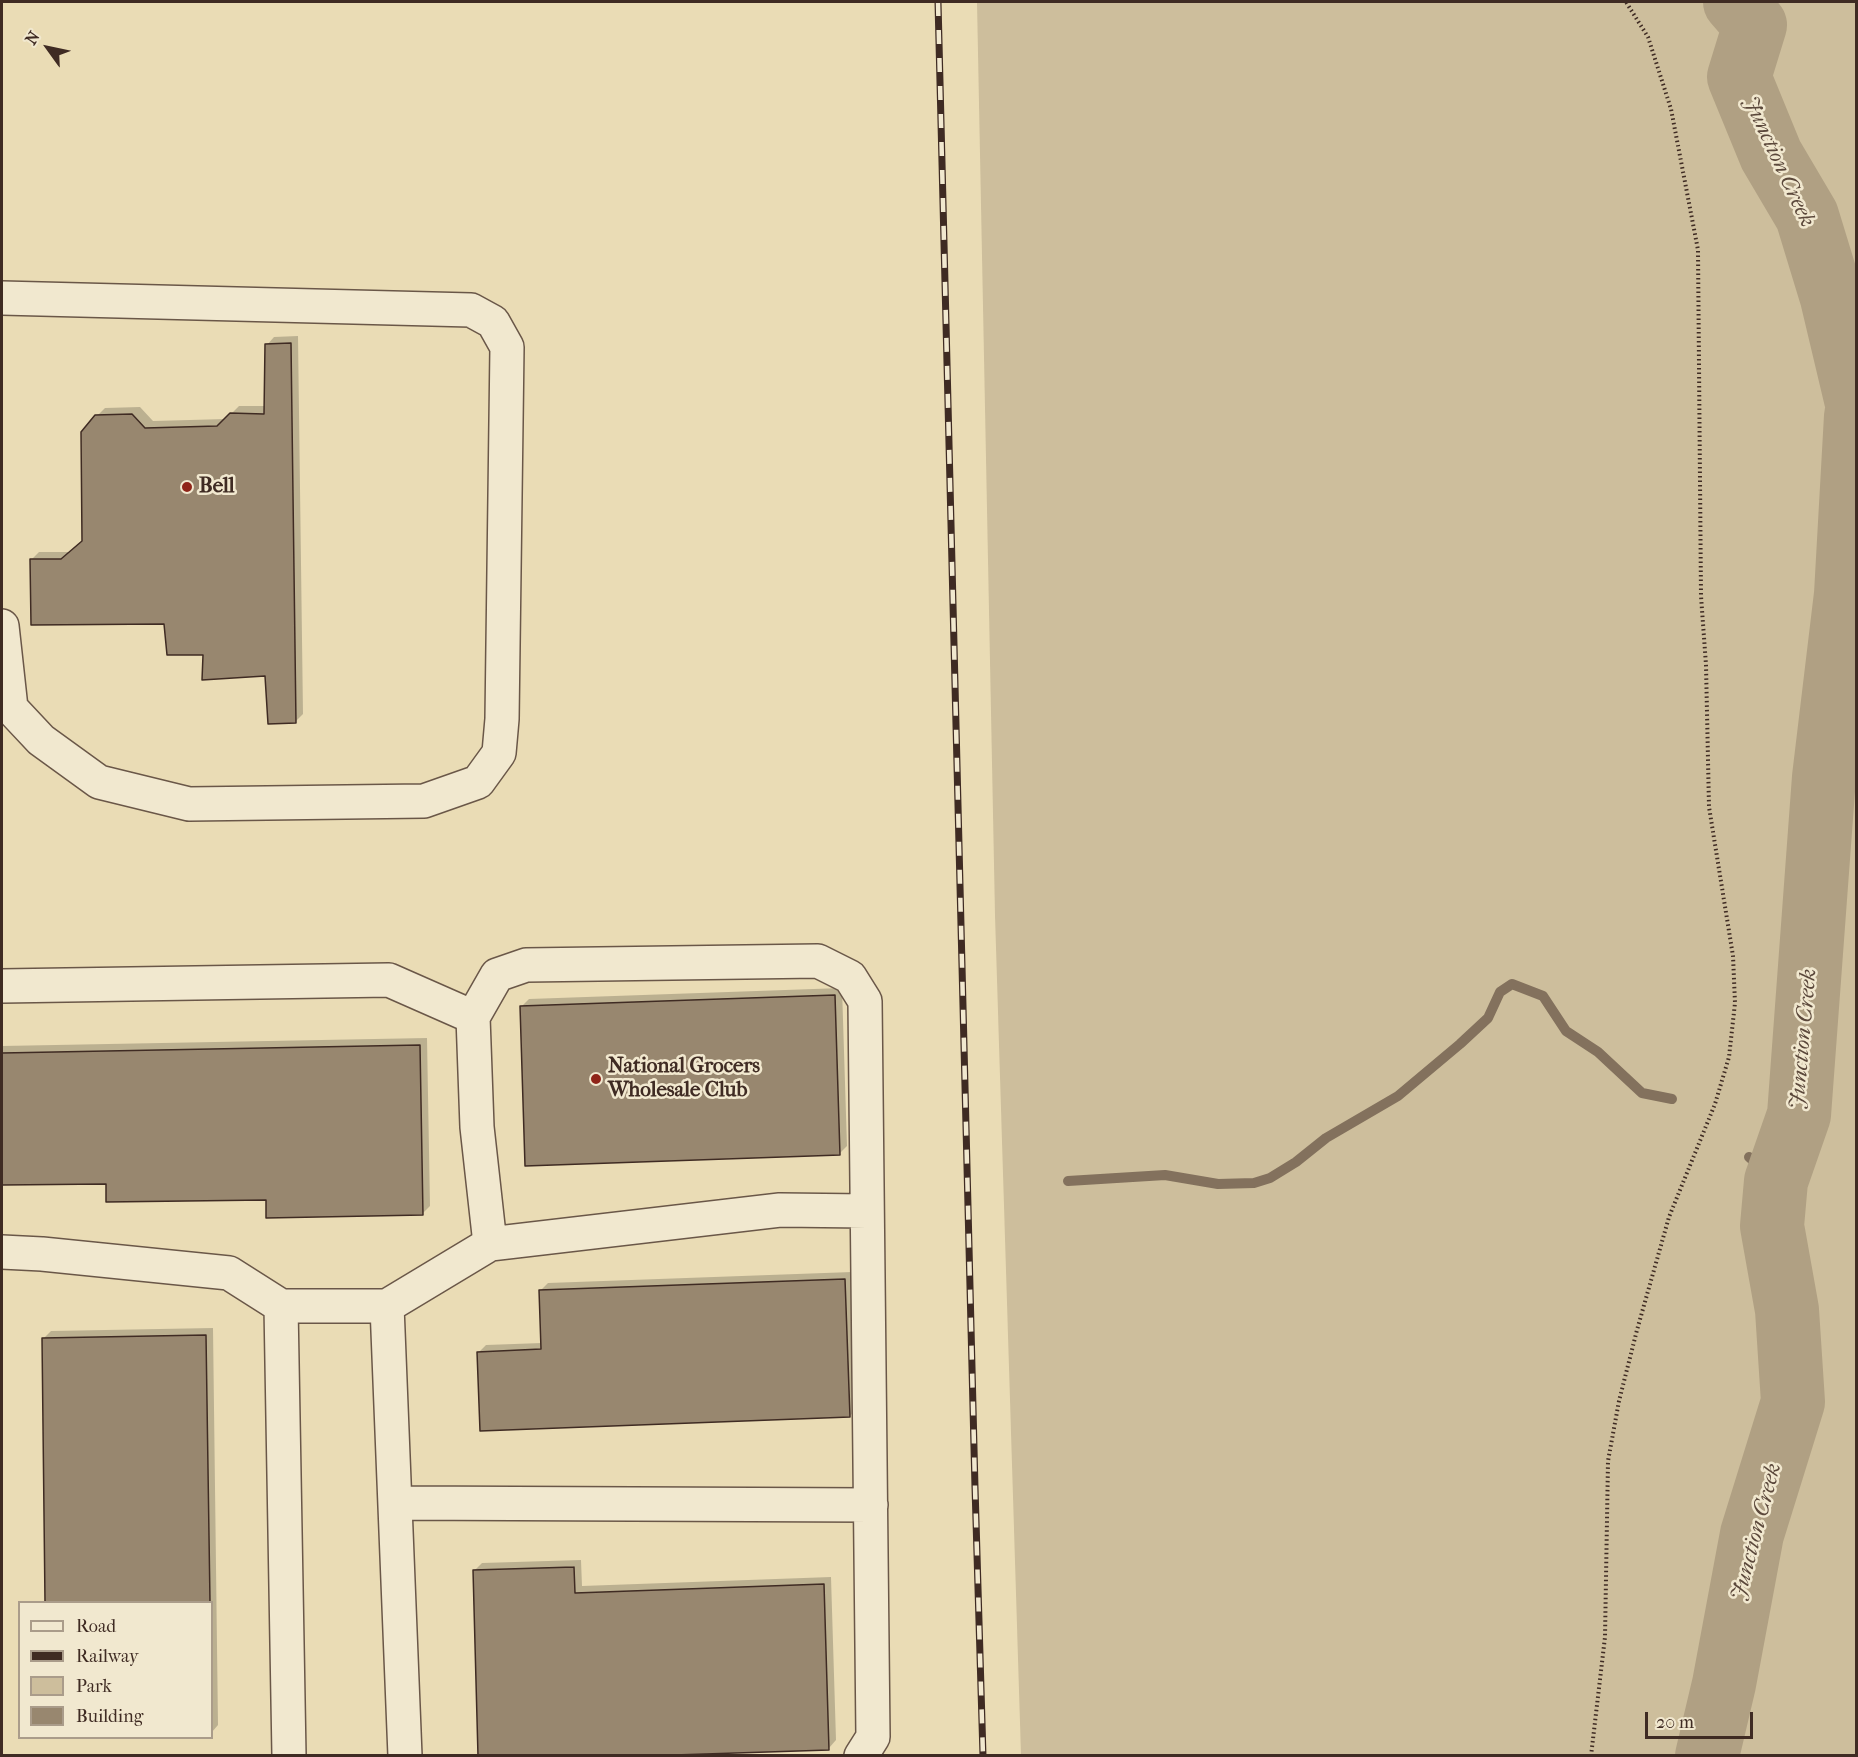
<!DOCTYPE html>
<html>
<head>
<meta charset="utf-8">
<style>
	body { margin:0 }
	#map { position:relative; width:1858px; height:1757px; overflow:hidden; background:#eadcb5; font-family:"IM FELL French Canon",serif }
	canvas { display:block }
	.frame { position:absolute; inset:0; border:3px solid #3f2b23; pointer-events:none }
	.legend { position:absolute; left:18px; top:1601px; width:195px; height:138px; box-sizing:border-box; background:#f1e8cf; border:2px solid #aa9c8a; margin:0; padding:8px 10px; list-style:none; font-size:18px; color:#3f2b23 }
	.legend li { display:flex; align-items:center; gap:12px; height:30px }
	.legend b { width:30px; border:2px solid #aa9c8a }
	.north { position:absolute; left:18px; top:18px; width:60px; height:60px; -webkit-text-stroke:4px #f1e8cf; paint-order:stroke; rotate:303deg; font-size:16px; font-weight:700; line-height:24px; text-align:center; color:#3f2b23 }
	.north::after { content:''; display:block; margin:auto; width:21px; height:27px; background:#3f2b23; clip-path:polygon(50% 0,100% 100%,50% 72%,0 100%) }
	.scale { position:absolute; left:1645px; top:1712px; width:108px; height:27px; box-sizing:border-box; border:3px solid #3f2b23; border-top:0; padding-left:8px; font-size:18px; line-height:21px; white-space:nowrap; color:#3f2b23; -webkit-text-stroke:4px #f1e8cf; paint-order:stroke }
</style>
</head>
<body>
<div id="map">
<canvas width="1858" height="1757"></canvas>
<div class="frame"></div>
<ul class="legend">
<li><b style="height:8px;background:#f1e8cf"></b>Road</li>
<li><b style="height:8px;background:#3f2b23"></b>Railway</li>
<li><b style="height:16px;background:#cdbe9c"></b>Park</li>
<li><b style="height:16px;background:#98876f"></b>Building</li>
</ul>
<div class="north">N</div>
<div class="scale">20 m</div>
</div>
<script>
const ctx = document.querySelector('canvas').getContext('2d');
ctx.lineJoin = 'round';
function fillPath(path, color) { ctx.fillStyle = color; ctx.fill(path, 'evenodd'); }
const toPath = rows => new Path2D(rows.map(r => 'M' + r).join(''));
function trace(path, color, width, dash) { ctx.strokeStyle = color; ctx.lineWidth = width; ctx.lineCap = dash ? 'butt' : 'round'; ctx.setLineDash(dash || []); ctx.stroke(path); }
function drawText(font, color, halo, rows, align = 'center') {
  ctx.font = font + ' "IM FELL French Canon",serif'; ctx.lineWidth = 5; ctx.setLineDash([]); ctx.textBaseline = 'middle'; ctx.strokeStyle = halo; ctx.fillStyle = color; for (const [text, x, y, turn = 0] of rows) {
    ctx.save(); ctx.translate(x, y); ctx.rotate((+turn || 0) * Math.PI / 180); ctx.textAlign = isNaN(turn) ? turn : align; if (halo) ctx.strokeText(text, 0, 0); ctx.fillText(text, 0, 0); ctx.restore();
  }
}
fillPath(toPath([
	[977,2,1856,2,1856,1755,1021,1755,995,915]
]), '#cdbe9c');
fillPath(toPath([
	[298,336,303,714,295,722,266,674,166,622,32,559,39,552,70,552,83,540,97,416,105,408,140,407,153,421,226,419,239,406,266,406,267,345,274,337],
	[842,988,847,1146,839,1154,521,1007,529,999],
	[427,1038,430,1206,422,1214,108,1182,2,1184,2,1046],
	[852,1272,857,1408,850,1416,479,1352,486,1345,542,1343,540,1291,548,1283],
	[213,1328,218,1725,212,1732,212,1602,47,1602,43,1339,51,1331],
	[581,1560,582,1586,831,1577,836,1740,829,1748,474,1571,482,1563]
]), '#0003');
trace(toPath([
	[1749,1157,1776,1181],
	[1068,1181,1165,1175,1218,1184,1254,1183,1270,1178,1296,1162,1326,1138,1398,1096,1460,1044,1488,1018,1500,992,1512,984,1543,996,1566,1031,1598,1052,1642,1093,1672,1099]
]), '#83715d', 10);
trace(toPath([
	[1735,2,1755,25,1739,77,1771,155,1807,216,1832,298,1856,399],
	[1707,1756,1724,1684,1752,1534,1793,1402,1787,1310,1772,1226,1776,1181,1799,1115,1824,777,1846,594,1856,416]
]), '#b0a083', 64);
const building = toPath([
	[291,343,296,723,268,724,265,676,202,680,203,655,167,655,164,624,31,625,30,559,61,559,82,541,81,432,95,415,132,414,145,428,217,426,230,413,264,414,265,344,291,343],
	[835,995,840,1155,525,1166,520,1006,835,995],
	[420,1045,423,1215,266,1218,266,1200,106,1202,106,1184,2,1185,2,1053,420,1045],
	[845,1279,850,1417,480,1431,477,1352,541,1349,539,1290,845,1279],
	[206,1335,210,1602,45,1602,42,1338,206,1335],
	[574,1567,575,1593,824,1584,829,1750,643,1756,478,1756,473,1570,574,1567]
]);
fillPath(building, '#98876f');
trace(building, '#3f2b23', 1.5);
const minor = toPath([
	[2,298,471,310,493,322,507,347,502,719,499,753,478,782,424,801,189,804,99,782,41,740,11,708,2,626],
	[2,986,389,980,473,1017],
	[490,1244,477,1127,473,1017,497,975,526,965,818,961,850,977,865,1001,873,1737,861,1756],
	[2,1252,42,1254,229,1273,281,1306,387,1306,490,1244,780,1210,867,1211],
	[281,1306,289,1756],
	[387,1306,405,1756],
	[395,1503,871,1505]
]);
trace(minor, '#6a5748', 36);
trace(toPath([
	[1591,1756,1605,1637,1608,1461,1619,1401,1637,1330,1669,1217,1715,1104,1729,1057,1735,1003,1733,956,1709,807,1706,665,1701,596,1698,250,1671,109,1648,37,1626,2]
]), '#3f2b23', 4, [1.5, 3]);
trace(minor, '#f1e8cf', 33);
const rail = toPath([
	[938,2,975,1487,983,1756]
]);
trace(rail, '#3f2b23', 7);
trace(rail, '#f1e8cf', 4.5, [14]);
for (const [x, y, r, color] of [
	[187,487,6,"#8f2418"],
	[596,1079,6,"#8f2418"]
]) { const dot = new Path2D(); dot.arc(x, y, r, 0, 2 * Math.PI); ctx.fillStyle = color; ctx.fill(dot); trace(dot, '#f1e8cf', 2); }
drawText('bold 21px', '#3f2b23', '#f1e8cf', [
	["Bell",199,487],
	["National Grocers",608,1067],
	["Wholesale Club",608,1091]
], 'left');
drawText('italic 22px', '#5b483b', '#f1e8cf', [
	["Junction Creek",1778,162,65],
	["Junction Creek",1804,1039,-85],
	["Junction Creek",1757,1532,-75]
]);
</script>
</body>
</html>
